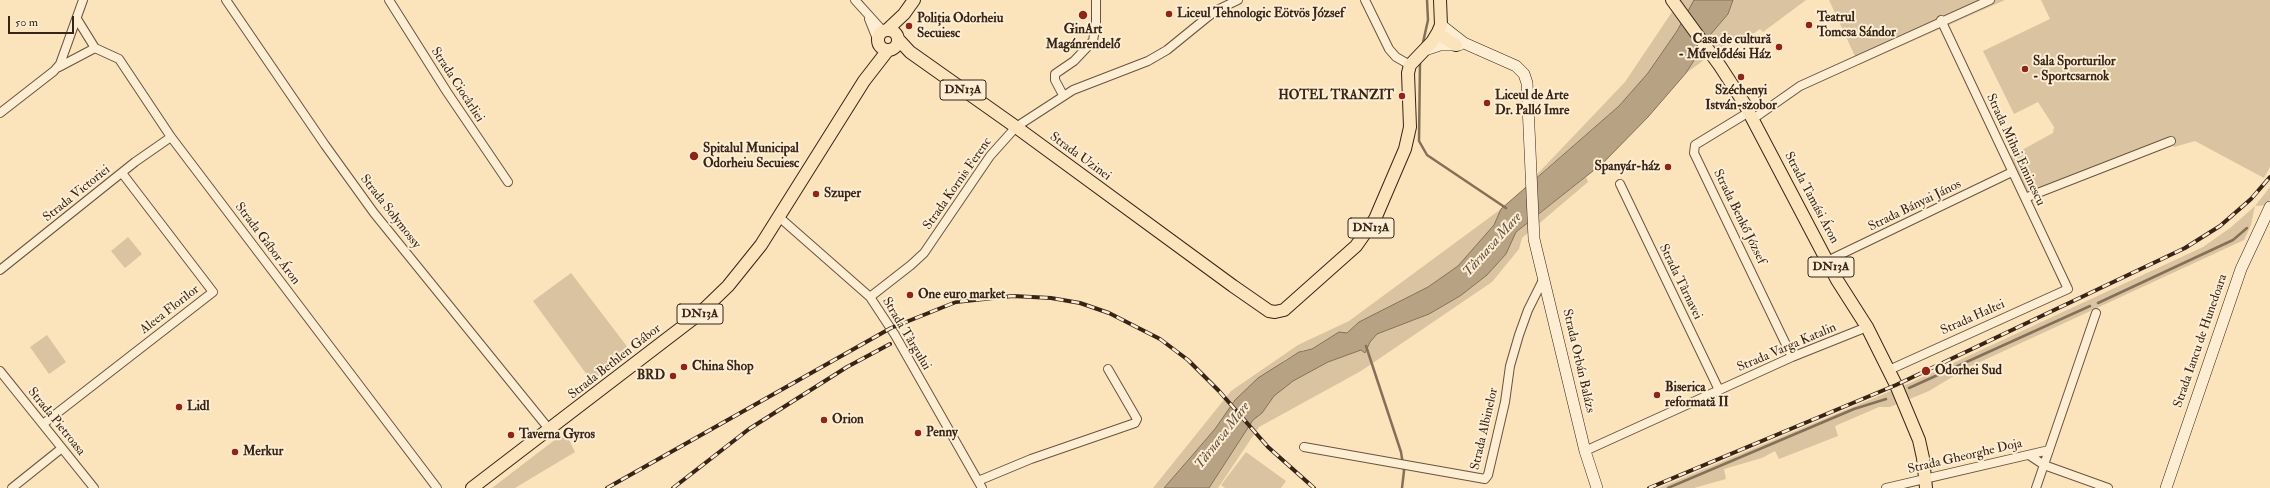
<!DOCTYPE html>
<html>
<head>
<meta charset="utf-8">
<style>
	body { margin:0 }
	#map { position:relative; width:2270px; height:488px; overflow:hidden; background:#fbe3bc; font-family:"IM FELL Double Pica",serif }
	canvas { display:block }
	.scale { position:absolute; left:8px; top:16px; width:66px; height:18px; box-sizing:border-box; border:2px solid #372417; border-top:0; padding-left:5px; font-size:12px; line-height:14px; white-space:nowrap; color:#372417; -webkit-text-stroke:3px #fcedd3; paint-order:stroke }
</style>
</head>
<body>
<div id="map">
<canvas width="2270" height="488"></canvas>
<div class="scale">50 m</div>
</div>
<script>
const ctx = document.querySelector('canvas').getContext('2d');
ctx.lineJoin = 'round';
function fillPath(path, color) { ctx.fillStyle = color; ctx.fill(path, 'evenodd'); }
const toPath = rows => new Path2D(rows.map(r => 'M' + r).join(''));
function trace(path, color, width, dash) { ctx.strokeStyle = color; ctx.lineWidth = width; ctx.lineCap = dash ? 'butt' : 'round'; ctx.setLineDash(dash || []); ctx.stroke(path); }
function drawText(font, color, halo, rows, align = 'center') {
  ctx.font = font + ' "IM FELL Double Pica",serif'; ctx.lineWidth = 4; ctx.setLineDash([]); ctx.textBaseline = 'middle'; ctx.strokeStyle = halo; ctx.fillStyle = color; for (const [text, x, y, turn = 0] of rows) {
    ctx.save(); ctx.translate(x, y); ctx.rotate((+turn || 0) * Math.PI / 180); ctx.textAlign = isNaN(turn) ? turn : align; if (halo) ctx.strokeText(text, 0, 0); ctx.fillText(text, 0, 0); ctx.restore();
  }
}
fillPath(toPath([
	[1680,0,1694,0,1677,31,1648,73,1619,106,1523,189,1625,82],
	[1733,0,1806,0,1763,32,1760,29,1743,41,1738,36,1686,73,1710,35,1728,14],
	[1829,0,2005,0,1859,65],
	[2041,0,2270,0,2270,167,2264,178,2195,141,2174,147,2170,136,2028,193,2009,157,2053,133,2054,127,2038,102,2014,114,1983,51,2050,19],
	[1586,177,1588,182,1522,238,1519,249,1492,282,1361,371,1259,427,1218,488,1209,488,1253,420,1262,413,1274,396,1293,381,1328,362,1361,350,1365,353,1370,342,1377,334,1429,314,1460,296,1487,275,1506,254,1516,232],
	[2270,187,2270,205,2255,206,2251,225,2244,240,1967,368,1929,391,1890,407,1879,407,1835,426,1838,436,1779,459,1775,451,1762,458,1724,469,1726,479,1694,488,1659,488,1910,383,2203,247,2230,228,2255,206],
	[1501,209,1494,225,1458,266,1428,287,1359,322,1347,333,1334,335,1312,349,1303,350,1286,359,1235,400,1215,429,1164,488,1153,488,1231,391,1298,345,1349,321],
	[128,237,142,254,125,268,111,251],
	[571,273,632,353,593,383,533,301],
	[47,335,66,362,49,374,30,347],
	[565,432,575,452,515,488,492,488],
	[1246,452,1286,481,1281,488,1225,488,1221,485]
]), '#dac3a0');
const water = toPath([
	[1694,0,1733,0,1728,14,1710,35,1686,73,1648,117,1603,163,1516,232,1506,254,1487,275,1460,296,1429,314,1377,334,1370,342,1365,353,1361,350,1328,362,1293,381,1274,396,1262,413,1253,420,1209,488,1164,488,1215,429,1235,400,1258,378,1299,352,1312,349,1339,332,1347,333,1359,322,1428,287,1458,266,1494,225,1501,209,1619,106,1648,73,1677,31,1694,0]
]);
fillPath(water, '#b8a284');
trace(water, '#847058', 1);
trace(toPath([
	[1422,47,1428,20,1427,0],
	[1420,62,1419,141,1427,155,1506,208],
	[2098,303,2233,240,2247,228],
	[1366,346,1401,452,1404,471,1402,488],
	[1909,388,2090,306],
	[1668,488,1854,409,1886,399]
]), '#847058', 2.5);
const minor = toPath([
	[226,0,325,145,374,213,549,429],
	[389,0,447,92,508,182],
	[855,0,883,31],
	[1365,0,1389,49,1396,57,1410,65],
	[77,19,95,48,119,59,171,137,437,488],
	[869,19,877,39],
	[59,67,95,48],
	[1063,95,1055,80,1055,74,1074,61,1093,41,1096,22,1096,0],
	[1749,112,1695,145,1694,153,1792,357],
	[0,113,54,71,60,64,83,0],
	[1753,119,1800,86,1990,0],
	[1620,184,1719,390],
	[2025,198,2171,141],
	[779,217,870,297,895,335,982,488],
	[1827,261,2012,172],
	[0,270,135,162,171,137],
	[870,297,911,265,924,253,990,156,1016,127,1073,90,1148,61,1167,50,1215,11,1238,0],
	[1889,370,2068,289,1941,20],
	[0,371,94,488],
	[43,424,213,292,122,173],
	[1304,447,1485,479,1488,475,1505,402,1510,366,1519,335,1528,310,1543,280],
	[1585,451,1792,357,1867,327],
	[2029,455,2044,465,2108,488],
	[978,481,1031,459,1135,423,1137,419,1108,369],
	[12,488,62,448],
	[1886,488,2049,450],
	[2036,488,2096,313]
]);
const secondary = toPath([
	[1441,25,1464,43,1516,66,1524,74,1527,83,1534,239,1585,451,1597,488],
	[1425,50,1440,45,1459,45],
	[2166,488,2241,269,2270,207]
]);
const primary = toPath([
	[1672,0,1720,66,1744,103,1837,280,1867,327,1896,385,1919,440,1923,458,1926,488],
	'878 40a10 10 0 1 1 20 0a10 10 0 1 1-20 0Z',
	[887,30,904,14,914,0],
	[1438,34,1456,45],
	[898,39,910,52,1016,127,1233,286,1269,311,1275,312,1284,310,1356,246,1375,219,1405,149,1410,127,1408,73,1410,65,1432,42,1438,32,1441,25,1440,0],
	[472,488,698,315,728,286,761,245,864,81,888,50]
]);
trace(minor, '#685440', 10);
trace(secondary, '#372417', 12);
trace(primary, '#372417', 14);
trace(minor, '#fcedd3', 8);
trace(secondary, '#fcedd3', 11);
trace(primary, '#fbe3bc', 12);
const rail = toPath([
	[607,488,891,328,956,302,1013,296,1051,298,1080,303,1109,313,1160,339,1188,360,1219,391,1268,447,1314,488],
	[673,488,749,429,847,367,890,344],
	[1649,488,1896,385,2185,248,2220,226,2251,199,2270,177]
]);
trace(rail, '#372417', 4);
trace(rail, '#fcedd3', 2.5, [8]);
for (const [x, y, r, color] of [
	[1169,14,4,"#8f2418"],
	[1083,15,5,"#8f2418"],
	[1809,25,4,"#8f2418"],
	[909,26,4,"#8f2418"],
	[1779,47,4,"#8f2418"],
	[2025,69,4,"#8f2418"],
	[1741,77,4,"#8f2418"],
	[1402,96,4,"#8f2418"],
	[1487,103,4,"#8f2418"],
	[694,156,5,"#8f2418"],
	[1668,167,4,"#8f2418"],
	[816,194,4,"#8f2418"],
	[910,295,4,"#8f2418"],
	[684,367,4,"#8f2418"],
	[1926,371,5,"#8f2418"],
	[673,376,4,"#8f2418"],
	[1657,395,4,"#8f2418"],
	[179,407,4,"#8f2418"],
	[824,420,4,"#8f2418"],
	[918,433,4,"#8f2418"],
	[511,435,4,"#8f2418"],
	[235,452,4,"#8f2418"]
]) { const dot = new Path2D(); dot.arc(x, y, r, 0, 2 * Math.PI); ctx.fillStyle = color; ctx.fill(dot); trace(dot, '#fcedd3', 1.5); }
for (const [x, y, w] of [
	[963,90,46],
	[1371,228,46],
	[1831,267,46],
	[700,314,46]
]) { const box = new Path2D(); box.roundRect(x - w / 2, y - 10, w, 20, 3); ctx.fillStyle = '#fcedd3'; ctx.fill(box); trace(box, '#372417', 1); }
drawText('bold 12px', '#372417', null, [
	["DN13A",963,90],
	["DN13A",1371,228],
	["DN13A",1831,267],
	["DN13A",700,314]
]);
drawText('bold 13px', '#372417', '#fcedd3', [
	["Liceul Tehnologic Eötvös József",1177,14],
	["Teatrul",1817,18],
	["Tomcsa Sándor",1817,33],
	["Poliția Odorheiu",917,19],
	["Secuiesc",917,34],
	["GinArt",1083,30,"center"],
	["Magánrendelő",1083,45,"center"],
	["Casa de cultură",1771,40,"right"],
	["- Művelődési Ház",1771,55,"right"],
	["Sala Sporturilor",2033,62],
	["- Sportcsarnok",2033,77],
	["Széchenyi",1741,91,"center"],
	["István-szobor",1741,106,"center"],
	["HOTEL TRANZIT",1394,96,"right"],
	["Liceul de Arte",1495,96],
	["Dr. Palló Imre",1495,111],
	["Spitalul Municipal",703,149],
	["Odorheiu Secuiesc",703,164],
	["Spanyár-ház",1660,167,"right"],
	["Szuper",824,194],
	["One euro market",918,295],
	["China Shop",692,367],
	["Odorhei Sud",1935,371],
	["BRD",665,376,"right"],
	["Biserica",1665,388],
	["reformată II",1665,403],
	["Lidl",187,407],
	["Orion",832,420],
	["Penny",926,433],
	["Taverna Gyros",519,435],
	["Merkur",243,452]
], 'left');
drawText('13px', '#372417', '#fcedd3', [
	["Strada Ciocârliei",457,85,57],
	["Strada Mihai Eminescu",2015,150,65],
	["Strada Uzinei",1080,157,36],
	["Strada Kornis Ferenc",958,184,-55],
	["Strada Victoriei",77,194,-39],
	["Strada Tamási Áron",1811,198,62],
	["Strada Bányai János",1915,206,-26],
	["Strada Solymossy",390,212,52],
	["Strada Benkő József",1739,217,64],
	["Strada Gábor Áron",267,244,53],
	["Strada Târnavei",1680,282,64],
	["Aleea Florilor",170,310,-38],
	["Strada Haltei",1973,318,-24],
	["Strada Târgului",906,334,59],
	["Strada Iancu de Hunedoara",2201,341,-71],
	["Strada Varga Katalin",1787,348,-23],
	["Strada Orbán Balázs",1578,361,77],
	["Strada Bethlen Gábor",615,362,-38],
	["Strada Pietroasa",56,422,51],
	["Strada Albinelor",1485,429,-77],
	["Strada Gheorghe Doja",1965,457,-13]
]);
drawText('italic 14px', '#64503d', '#fcedd3', [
	["Târnava Mare",1493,245,-48],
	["Târnava Mare",1223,436,-52]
]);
</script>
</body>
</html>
